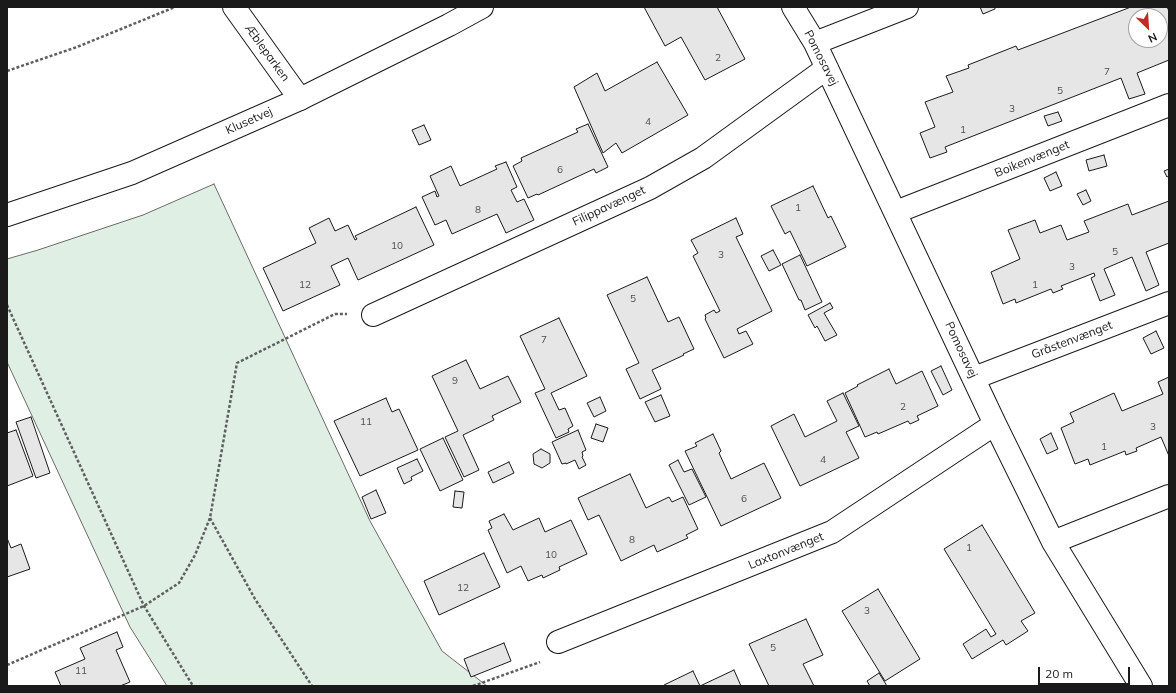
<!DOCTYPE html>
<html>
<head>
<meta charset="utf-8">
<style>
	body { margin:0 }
	#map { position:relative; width:1176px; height:693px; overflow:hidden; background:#fff; font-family:Mulish,sans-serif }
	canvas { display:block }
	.frame { position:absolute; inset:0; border:8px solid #1a1a1a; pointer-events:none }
	.north { position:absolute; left:1128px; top:8px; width:40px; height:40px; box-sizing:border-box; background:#fff; border:1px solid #a3a3a3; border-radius:50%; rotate:155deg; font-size:11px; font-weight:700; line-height:16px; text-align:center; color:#1a1a1a }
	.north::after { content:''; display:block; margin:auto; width:14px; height:18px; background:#c62828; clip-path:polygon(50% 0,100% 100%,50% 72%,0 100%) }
	.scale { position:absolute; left:1038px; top:667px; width:92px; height:18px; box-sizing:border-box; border:2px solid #1a1a1a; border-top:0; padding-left:5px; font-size:12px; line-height:14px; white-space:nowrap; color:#1a1a1a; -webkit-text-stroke:3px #fff; paint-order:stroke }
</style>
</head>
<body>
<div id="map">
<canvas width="1176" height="693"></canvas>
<div class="frame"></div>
<div class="north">N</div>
<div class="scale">20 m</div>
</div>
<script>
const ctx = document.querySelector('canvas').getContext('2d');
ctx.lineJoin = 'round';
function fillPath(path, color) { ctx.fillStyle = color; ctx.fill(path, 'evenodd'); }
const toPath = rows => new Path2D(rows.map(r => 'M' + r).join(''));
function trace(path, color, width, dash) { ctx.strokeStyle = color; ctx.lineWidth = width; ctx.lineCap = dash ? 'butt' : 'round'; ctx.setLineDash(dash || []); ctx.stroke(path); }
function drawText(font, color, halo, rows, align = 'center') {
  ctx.font = font + ' Mulish,sans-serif'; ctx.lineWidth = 3; ctx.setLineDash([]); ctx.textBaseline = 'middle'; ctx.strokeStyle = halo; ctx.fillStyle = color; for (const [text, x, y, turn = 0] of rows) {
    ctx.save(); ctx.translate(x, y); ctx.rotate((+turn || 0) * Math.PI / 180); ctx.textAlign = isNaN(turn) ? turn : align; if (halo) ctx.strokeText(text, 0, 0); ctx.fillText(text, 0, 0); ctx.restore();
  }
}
const green = toPath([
	[214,184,370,521,442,651,487,686,167,686,130,627,7,362,7,259,38,250,143,215,214,184]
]);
fillPath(green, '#e0efe3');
trace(green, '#6a6a6a', 1);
const building = toPath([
	[644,7,717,7,745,59,705,80,681,37,665,46,644,7],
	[980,7,995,7,995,9,983,14,980,7],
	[1131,7,1167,7,1169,11,1169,60,1137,73,1145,94,1129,99,1121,78,945,147,947,152,930,158,920,133,935,127,925,102,953,92,946,76,969,68,968,65,1016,46,1018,50,1131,7],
	[1136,16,1160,16,1160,40,1136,40,1136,16],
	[657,62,688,115,622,153,616,143,603,153,574,87,597,73,605,91,657,62],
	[1058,112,1062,121,1048,126,1044,116,1058,112],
	[588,124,608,167,596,173,594,169,538,195,537,194,528,198,513,166,522,161,521,158,578,132,576,129,588,124],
	[424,125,431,140,419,145,412,130,424,125],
	[1104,155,1107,166,1089,171,1086,160,1104,155],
	[506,162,517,187,511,190,517,202,524,199,534,220,506,233,497,214,452,234,446,220,435,225,422,197,435,191,437,197,439,196,430,176,451,166,460,186,497,169,495,166,506,162],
	[1169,169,1169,176,1167,177,1164,171,1169,169],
	[1056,172,1062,186,1050,191,1044,178,1056,172],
	[813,186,828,218,831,216,846,247,807,266,790,231,785,234,771,206,813,186],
	[1086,190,1091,201,1083,205,1077,194,1086,190],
	[1169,201,1169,243,1146,252,1159,285,1146,291,1132,257,1104,269,1115,295,1100,301,1091,278,1095,276,1094,273,1061,286,1063,289,1053,293,1051,289,1016,303,1015,299,1003,304,991,272,1020,259,1008,230,1035,220,1040,233,1061,225,1067,240,1089,232,1084,221,1128,204,1132,215,1169,201],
	[416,207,434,245,358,280,348,258,331,266,340,285,283,311,263,268,316,243,309,228,329,218,335,231,348,225,355,240,357,239,355,236,416,207],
	[736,218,743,234,736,237,772,311,737,329,739,334,746,331,753,344,724,358,705,319,706,318,705,315,714,310,716,313,720,311,693,256,698,253,691,240,736,218],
	[773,250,781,265,769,271,761,256,773,250],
	[800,255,822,302,805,310,801,300,799,300,782,264,800,255],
	[647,277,668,322,679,317,694,349,683,354,684,355,652,370,661,389,640,399,626,369,639,363,607,295,647,277],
	[830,303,833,308,824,313,837,335,825,341,817,326,815,328,808,315,830,303],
	[559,318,587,376,551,393,559,410,565,408,573,426,568,429,569,432,556,438,535,393,545,389,520,336,559,318],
	[1156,331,1164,348,1151,354,1143,338,1156,331],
	[466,360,480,389,508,376,521,402,492,416,494,420,463,435,479,470,464,477,445,437,458,431,432,376,466,360],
	[941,366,952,390,943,395,931,371,941,366],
	[889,369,896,384,922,371,938,406,917,416,919,420,910,424,908,421,878,434,877,432,865,437,845,393,858,386,857,385,889,369],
	[1169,377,1169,456,1161,437,1136,448,1137,451,1126,455,1125,451,1090,465,1088,459,1075,464,1061,428,1074,422,1070,413,1114,393,1122,411,1163,394,1158,382,1169,377],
	[843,393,859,426,846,432,859,458,800,486,771,426,794,414,805,437,837,421,827,401,843,393],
	[661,395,670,416,655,422,645,402,661,395],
	[600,397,606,411,594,417,587,403,600,397],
	[386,398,392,412,399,409,418,450,360,476,334,421,386,398],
	[31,417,50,473,36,478,16,422,31,417],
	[596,424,608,428,603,442,591,438,596,424],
	[16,430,33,476,7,486,7,433,16,430],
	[578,430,586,450,582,452,583,456,582,457,586,465,579,469,575,460,566,464,566,463,562,464,552,442,578,430],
	[1051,433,1058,449,1047,454,1040,439,1051,433],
	[713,434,721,451,719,453,731,479,764,463,781,498,721,526,685,451,697,446,695,443,713,434],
	[443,438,463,480,440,491,420,449,443,438],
	[541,449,550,454,550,463,542,468,534,464,533,454,541,449],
	[417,459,423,471,411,477,412,480,404,484,397,468,417,459],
	[678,460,684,472,692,469,706,497,689,505,669,465,678,460],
	[509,462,514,473,493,483,488,472,509,462],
	[630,474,646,508,669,497,672,502,683,497,698,529,686,535,688,538,657,552,654,545,621,561,599,515,588,520,578,498,630,474],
	[376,490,386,513,371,519,362,497,376,490],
	[455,491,464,492,462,508,453,507,455,491],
	[504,514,513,530,539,518,545,532,571,520,587,554,559,567,560,570,543,578,542,575,528,581,521,566,507,573,488,530,492,528,489,521,504,514],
	[982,525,1035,613,1021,621,1028,631,1006,645,1003,640,972,659,963,644,986,629,991,637,996,634,944,549,982,525],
	[7,538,11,548,21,544,30,569,7,577,7,538],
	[484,553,500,587,439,615,424,581,484,553],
	[878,589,920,659,885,681,842,611,878,589],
	[806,619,823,655,803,664,814,686,769,686,749,644,806,619],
	[117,632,123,647,116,650,130,682,120,686,61,686,55,672,85,659,80,648,117,632],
	[504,643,511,661,471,677,464,659,504,643],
	[734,670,741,686,700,686,734,670],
	[693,671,700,686,664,686,664,685,693,671],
	[879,673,887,686,870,686,867,681,879,673]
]);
fillPath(building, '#e6e6e6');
trace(building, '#1a1a1a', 1);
const street = toPath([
	[234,7,300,99],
	[793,7,815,43,995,424,1053,542,1141,686],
	[815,43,907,7],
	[896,212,1169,105],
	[373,315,650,188,703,158,827,68],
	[974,378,1169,303],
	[1053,542,1169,496],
	[558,642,832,532,995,424]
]);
const secondary = toPath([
	[7,215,132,173,300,99,449,25,482,7]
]);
trace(street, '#1a1a1a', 24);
trace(secondary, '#1a1a1a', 24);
trace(toPath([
	[7,71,77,47,175,7],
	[7,305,144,606,193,686],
	[210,518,255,599,312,686],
	[7,665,144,606,179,583,195,555,210,518,237,363,335,314,347,314],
	[473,686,540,662]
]), '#5f5f5f', 2.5, [3, 2]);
trace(street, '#fff', 22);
trace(secondary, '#fff', 22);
drawText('10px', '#4d4d4d', null, [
	["2",718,58],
	["7",1107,72],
	["5",1060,91],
	["3",1012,109],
	["4",648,122],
	["1",963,130],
	["6",560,170],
	["1",798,208],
	["8",478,210],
	["10",397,246],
	["5",1115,252],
	["3",721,255],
	["3",1072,267],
	["12",305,285],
	["1",1035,285],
	["5",633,299],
	["7",544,340],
	["9",455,381],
	["2",903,407],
	["11",366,422],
	["3",1153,427],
	["1",1104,447],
	["4",823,460],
	["6",744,499],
	["8",632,540],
	["1",969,548],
	["10",551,555],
	["12",463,588],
	["3",867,611],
	["5",773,648],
	["11",81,671]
]);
drawText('12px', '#1a1a1a', '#fff', [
	["Æbleparken",267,53,54],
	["Pomosavej",821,58,63],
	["Klusetvej",249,121,-24],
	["Boikenvænget",1032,159,-22],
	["Filippavænget",609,206,-25],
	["Gråstenvænget",1072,340,-21],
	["Pomosavej",961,350,65],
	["Laxtonvænget",786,551,-22]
]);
</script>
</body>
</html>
